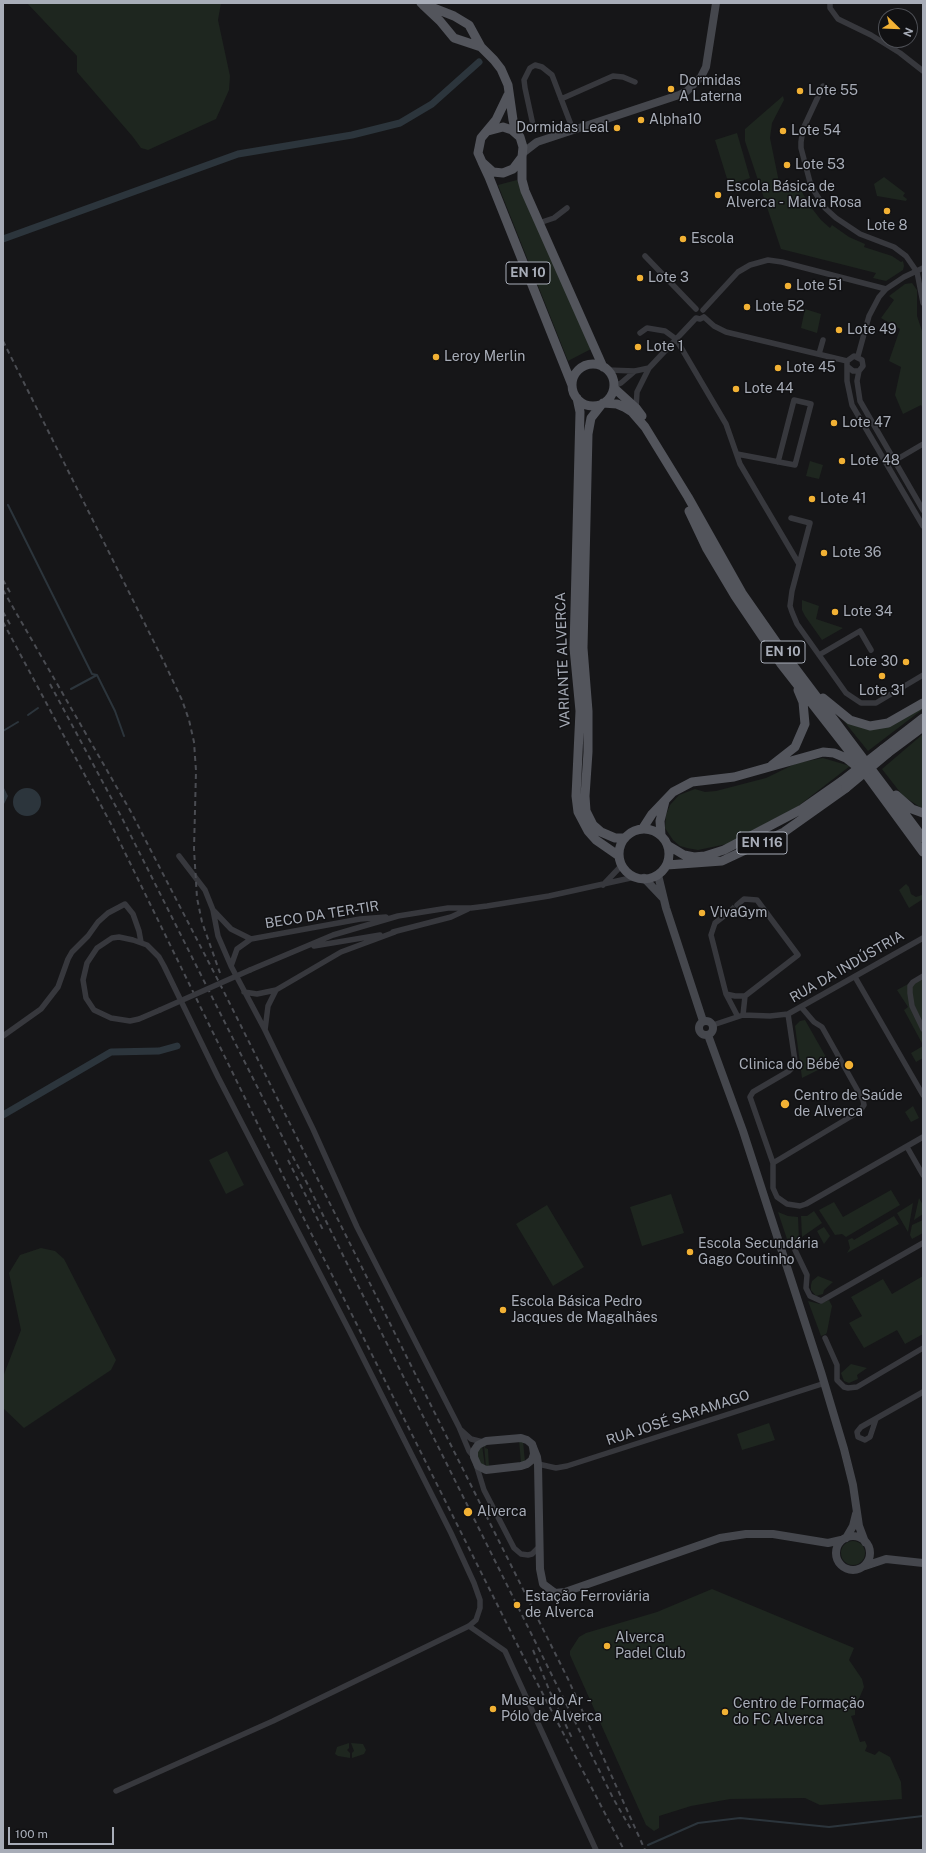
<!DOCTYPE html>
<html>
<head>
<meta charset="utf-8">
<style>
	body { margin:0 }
	#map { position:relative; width:926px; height:1853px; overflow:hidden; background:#161618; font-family:"Public Sans",sans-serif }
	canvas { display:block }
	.frame { position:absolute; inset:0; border:4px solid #a8adb8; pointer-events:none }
	.north { position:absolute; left:878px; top:8px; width:40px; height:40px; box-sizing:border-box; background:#111113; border:1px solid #4d4f55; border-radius:50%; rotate:113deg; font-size:11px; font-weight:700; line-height:16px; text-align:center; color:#a8adb8 }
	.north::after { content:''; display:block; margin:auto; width:14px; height:18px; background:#f2b134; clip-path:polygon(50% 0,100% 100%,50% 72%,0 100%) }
	.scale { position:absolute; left:8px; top:1827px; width:106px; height:18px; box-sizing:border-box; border:2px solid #a8adb8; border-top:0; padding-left:5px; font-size:12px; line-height:14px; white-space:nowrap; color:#a8adb8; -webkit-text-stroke:3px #111113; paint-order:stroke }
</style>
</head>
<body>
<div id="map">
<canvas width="926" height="1853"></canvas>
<div class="frame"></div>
<div class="north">N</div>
<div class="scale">100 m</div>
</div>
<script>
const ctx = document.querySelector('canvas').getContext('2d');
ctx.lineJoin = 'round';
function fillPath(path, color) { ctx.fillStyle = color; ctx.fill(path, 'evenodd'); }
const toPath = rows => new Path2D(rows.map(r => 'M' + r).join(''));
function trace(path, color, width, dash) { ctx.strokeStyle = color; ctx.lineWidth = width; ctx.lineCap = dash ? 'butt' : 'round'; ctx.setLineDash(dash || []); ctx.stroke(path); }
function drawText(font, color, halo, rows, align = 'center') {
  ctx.font = font + ' "Public Sans",sans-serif'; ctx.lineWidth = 3; ctx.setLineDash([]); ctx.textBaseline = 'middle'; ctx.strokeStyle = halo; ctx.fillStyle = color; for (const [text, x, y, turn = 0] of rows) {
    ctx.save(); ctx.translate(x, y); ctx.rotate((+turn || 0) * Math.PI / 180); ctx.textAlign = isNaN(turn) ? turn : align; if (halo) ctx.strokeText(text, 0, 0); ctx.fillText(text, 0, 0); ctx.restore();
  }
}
fillPath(toPath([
	[27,3,221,3,218,20,230,76,229,90,216,119,148,150,141,148,133,137,77,72,77,56],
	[783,96,784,100,772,123,770,138,780,187,799,183,802,192,810,206,821,220,830,228,832,225,849,237,865,244,864,247,892,256,901,262,903,261,904,266,903,270,886,281,873,278,876,273,781,249,745,141,745,129],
	[737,133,750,178,729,185,715,140],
	[884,177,905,193,903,196,907,199,906,201,877,196,874,184],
	[517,180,591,349,568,361,498,185],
	[912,283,917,290,917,316,923,334,923,409,921,405,903,414,895,395,901,367,889,361,900,329,881,318,894,300,889,296,905,284],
	[805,309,821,314,817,333,801,328],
	[810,461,823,465,819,479,806,476],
	[802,600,819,606,816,619,843,628,822,640,805,616,802,610],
	[923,707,923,709,868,751,843,720,871,729],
	[923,734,923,809,903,796,882,769],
	[823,758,850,766,797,807,727,844,698,850,687,848,680,846,673,840,665,828,666,815,670,805,679,795,695,789,705,792,716,791,766,778,797,763],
	[906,884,909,887,911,894,916,897,922,895,923,890,923,899,909,908,899,890],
	[923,976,923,1045,904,1010,908,1007,897,990],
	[805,1020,830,1064,802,1078,795,1026,800,1021],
	[923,1046,923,1058,916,1062,911,1053],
	[913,1106,919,1118,911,1122,905,1112],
	[227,1151,244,1185,226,1194,209,1160],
	[891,1190,900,1205,846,1237,842,1234,835,1235,819,1210,834,1202,843,1217],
	[671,1194,684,1233,642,1246,630,1207],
	[919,1198,923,1205,923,1214,914,1220],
	[913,1203,908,1232,897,1213],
	[547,1205,584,1267,553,1286,516,1224],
	[814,1211,822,1223,802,1237,801,1216,807,1216],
	[778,1212,788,1216,798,1217,799,1239,789,1245],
	[894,1216,899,1224,847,1253,850,1248,848,1240,852,1238,854,1240],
	[923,1220,923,1233,912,1239,910,1235,912,1225],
	[824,1227,830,1236,824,1244,817,1231],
	[41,1248,55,1251,64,1259,116,1360,111,1370,24,1428,3,1408,3,1377,21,1330,9,1273,20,1255],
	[818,1276,833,1282,824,1290,823,1294,816,1296,811,1290,811,1285,812,1281],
	[923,1276,923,1334,905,1344,897,1330,864,1348,849,1323,862,1316,851,1297,883,1279,892,1294],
	[829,1300,832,1306,827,1332,826,1334,821,1336,808,1301,820,1304],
	[851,1364,867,1368,857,1375,858,1379,849,1383,844,1381,841,1373],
	[769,1423,775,1440,742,1450,737,1434],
	[519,1440,523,1441,525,1462,521,1463],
	[486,1444,485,1448,488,1449,489,1467,486,1467,484,1445],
	[482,1445,485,1467,480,1465,476,1454],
	'841 1553a12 12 0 1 1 24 0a12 12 0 1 1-24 0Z',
	[712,1589,854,1648,849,1660,862,1679,864,1687,855,1708,855,1715,851,1716,860,1742,865,1741,867,1746,865,1751,875,1755,879,1751,890,1757,901,1782,902,1799,820,1805,805,1798,730,1799,691,1806,659,1816,659,1828,654,1831,646,1825,570,1655,570,1651,579,1637,586,1633,657,1612],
	[349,1743,349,1748,347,1750,350,1753,350,1758,338,1756,335,1754,337,1747],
	[351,1743,363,1744,366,1750,364,1754,352,1758,352,1753,354,1751]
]), '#1e261f');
fillPath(toPath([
	[3,786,8,796,3,806],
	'13 802a14 14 0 1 1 28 0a14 14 0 1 1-28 0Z'
]), '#2c353c');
trace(toPath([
	[8,505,92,674,97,675,115,711,124,736],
	[71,689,97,675],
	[28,715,38,708],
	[3,731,18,722],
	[648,1845,698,1823,740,1818,829,1827,923,1816]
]), '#2c353c', 2);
trace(toPath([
	[3,239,238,154,352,135,400,123,432,104,479,62],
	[3,1115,111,1052,159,1051,177,1046]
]), '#2c353c', 7);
trace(toPath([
	[724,916,737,905]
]), '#333438', 5.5, [5.5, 3]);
trace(toPath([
	[830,3,830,8,838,19,871,35,900,53,923,71],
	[823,86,803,129,801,142,801,148,811,186,825,208,836,218,860,234,894,247,906,256,917,272,923,303],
	[561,99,613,76,623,77,635,82],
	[533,125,525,88,524,80,530,68,535,65,542,67,552,75,573,130],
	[539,223,554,218,567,208],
	[645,256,696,309],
	[703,310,738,272,750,265,768,260,782,262,886,289],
	[704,317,714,326,726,332,847,361],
	[640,333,647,328,665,331,676,339,726,424,740,464,799,564],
	[819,354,823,340],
	[858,356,869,316,879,297,886,289,904,277,923,268],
	[848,367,853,371,859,371,863,366,862,360,854,356,847,361,847,381,852,405,923,526],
	[607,370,635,371,649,368],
	[859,371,857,381,860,401,923,510],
	[614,386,621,383,635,371],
	[636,408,637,392,649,368,696,318,700,319,704,317],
	[737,454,795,465,811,404,794,400,778,462],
	[894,461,923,444],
	[791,518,810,523,792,591,790,606,792,612,797,624,846,693,861,703,876,703,923,675],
	[819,655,860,631,871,650],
	[179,856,205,890,213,910,231,929,251,939],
	[603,885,622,865],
	[213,910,218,936,231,966,265,1030,313,1129,357,1227,459,1427,469,1451,474,1457],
	[724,916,715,923,711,935,726,994,737,1015],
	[393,932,451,917,468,909],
	[314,946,380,935],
	[231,966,237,949,251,939,360,919,386,917],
	[250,970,333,935,398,916,448,908,471,908,487,906,549,896,635,877],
	[923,976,913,982,910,986,910,993,912,1006,923,1029],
	[855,977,923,1095],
	[244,992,257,994,276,990],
	[726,994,735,996,745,996,798,955,757,900,744,899,737,905],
	[788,1014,795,1061,794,1066,789,1071,753,1092,750,1097,773,1163,773,1188,777,1197,787,1204,800,1206,806,1204,923,1137],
	[743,1015,745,996],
	[713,1025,743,1015,770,1016,788,1014,923,938],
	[265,1030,268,1006,276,990,341,952,395,932],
	[3,1036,41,1009,58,987,68,959,72,952,88,936,98,922,108,913,125,904,133,914,139,931,141,942],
	[907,1147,923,1175],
	[773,1163,860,1111,864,1105,863,1100,822,1027,814,1022,802,1008],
	[795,1250,807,1275,806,1288,810,1296,821,1301,923,1243],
	[825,1338,837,1365,837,1380,844,1387,848,1388,857,1387,923,1348],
	[876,1419,870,1437,865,1440,858,1437,857,1432,861,1427,923,1392],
	[461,1430,471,1439,483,1442],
	[476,1464,484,1490,514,1548,521,1554,528,1555,532,1554,539,1547],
	[538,1464,556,1468,567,1466,825,1383],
	[469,1626,505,1651,596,1850],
	[116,1791,273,1721,469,1626,476,1620,480,1608,480,1600,474,1583,451,1533,350,1332,218,1077,164,966,159,957,147,945,133,940,119,937,112,938,97,948,87,963,83,980,86,998,94,1010,111,1018,130,1021,139,1019,160,1010]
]), '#37383d', 5.5);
trace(toPath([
	[524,152,537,142,679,95,687,91,701,77,706,67,716,3],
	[658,875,666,908,703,1021],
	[644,878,663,898],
	'699 1028a7 7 0 1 1 14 0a7 7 0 1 1-14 0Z',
	[708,1035,743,1131,821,1372,844,1449,853,1485,859,1526,865,1542],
	[533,1447,534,1454,532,1460,527,1464,521,1466,486,1470,478,1466,474,1457,474,1451,478,1445,486,1441,521,1438,527,1440,532,1444,533,1447,537,1457,538,1464,540,1569,543,1584,555,1593,565,1592,720,1538,746,1534,773,1534,828,1543,841,1540],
	'836 1553a17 17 0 1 1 34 0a17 17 0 1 1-34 0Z',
	[846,1538,853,1526,856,1514],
	[865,1566,886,1559,923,1563]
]), '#45474d', 8);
trace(toPath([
	[421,3,454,16,469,25,481,47,494,60,501,69,508,85,513,120,516,133],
	[423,5,440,21,454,38,481,47],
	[488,131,503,127,512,130,520,137,523,147,522,157,513,169,503,173,493,172,482,162,478,153,481,138,496,120,508,95],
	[522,157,522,180,525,191,603,367],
	[482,162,489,177,572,385],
	'572 385a21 21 0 1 1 42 0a21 21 0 1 1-42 0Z',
	[614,388,636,408,642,416],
	[577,398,580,412,574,648,580,711,576,796,578,812,588,831,596,840,619,856],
	[603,403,617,404,624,407,632,412,645,427,688,497,742,593,786,656,923,838],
	[602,404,591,418,588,434,583,648,588,711,588,752,585,796,586,811,593,825,601,832,615,838,625,838],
	[689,511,707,549,735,596,781,664,849,751,923,852],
	[823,698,850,720,870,726,888,723,923,703],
	[883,749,923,718],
	[888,753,923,727],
	[772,765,795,747,805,724,803,702,798,690],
	[896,795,912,809,923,813],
	[643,828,652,814,673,792,692,782,734,777,823,752,834,753,846,758,856,766],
	'619 854a25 25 0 1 1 50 0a25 25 0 1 1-50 0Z',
	[661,835,660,821,665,801],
	[669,846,684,855,694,857,705,856,724,850,802,809,842,781],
	[667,865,722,861,784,832,846,788]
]), '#53555c', 9);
trace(toPath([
	[3,341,164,662,182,700,189,720,194,742,196,771,194,849,197,898,202,922,220,973],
	[3,580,11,594],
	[3,590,131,812,222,988,568,1679,645,1850],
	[3,612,11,626],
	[3,622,111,824,310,1231,520,1650,624,1850],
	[50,684,122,818,286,1144,308,1185,613,1798,632,1831],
	[288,1160,323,1230],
	[533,1650,550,1692,572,1738]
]), '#4a4c52', 2, [5, 4]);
trace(toPath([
	[160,1010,250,970]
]), '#37383d', 5.5);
trace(toPath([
	[842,781,883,749],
	[846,788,888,753]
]), '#53555c', 9);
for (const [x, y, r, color] of [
	[671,89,4,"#f2b134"],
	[800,91,4,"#f2b134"],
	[641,120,4,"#f2b134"],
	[617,128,4,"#f2b134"],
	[783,131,4,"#f2b134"],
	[787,165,4,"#f2b134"],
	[718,195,4,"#f2b134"],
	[887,211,4,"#f2b134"],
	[683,239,4,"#f2b134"],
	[640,278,4,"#f2b134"],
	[788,286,4,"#f2b134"],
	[747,307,4,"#f2b134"],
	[839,330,4,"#f2b134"],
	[638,347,4,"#f2b134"],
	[436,357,4,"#f2b134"],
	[778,368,4,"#f2b134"],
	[736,389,4,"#f2b134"],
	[834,423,4,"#f2b134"],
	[842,461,4,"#f2b134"],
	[812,499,4,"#f2b134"],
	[824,553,4,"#f2b134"],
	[835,612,4,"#f2b134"],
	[906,662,4,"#f2b134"],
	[882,676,4,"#f2b134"],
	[702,913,4,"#f2b134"],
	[849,1065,5,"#f2b134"],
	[785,1104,5,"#f2b134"],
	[690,1252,4,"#f2b134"],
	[503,1310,4,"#f2b134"],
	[468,1512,5,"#f2b134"],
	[517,1605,4,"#f2b134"],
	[607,1646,4,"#f2b134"],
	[493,1709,4,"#f2b134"],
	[725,1712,4,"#f2b134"]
]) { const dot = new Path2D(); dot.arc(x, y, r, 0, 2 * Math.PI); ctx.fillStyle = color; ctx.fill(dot); trace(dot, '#111113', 1.5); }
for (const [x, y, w] of [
	[528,273,44],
	[783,652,44],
	[762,843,50]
]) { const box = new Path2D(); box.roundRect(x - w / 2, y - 11, w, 22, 3); ctx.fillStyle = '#111113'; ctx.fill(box); trace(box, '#a8adb8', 1); }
drawText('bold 13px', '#a8adb8', null, [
	["EN 10",528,273],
	["EN 10",783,652],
	["EN 116",762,843]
]);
drawText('14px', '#a8adb8', '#111113', [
	["Dormidas",679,81],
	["A Laterna",679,97],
	["Lote 55",808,91],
	["Alpha10",649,120],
	["Dormidas Leal",609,128,"right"],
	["Lote 54",791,131],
	["Lote 53",795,165],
	["Escola Básica de",726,187],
	["Alverca - Malva Rosa",726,203],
	["Lote 8",887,226,"center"],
	["Escola",691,239],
	["Lote 3",648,278],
	["Lote 51",796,286],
	["Lote 52",755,307],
	["Lote 49",847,330],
	["Lote 1",646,347],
	["Leroy Merlin",444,357],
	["Lote 45",786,368],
	["Lote 44",744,389],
	["Lote 47",842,423],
	["Lote 48",850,461],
	["Lote 41",820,499],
	["Lote 36",832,553],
	["Lote 34",843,612],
	["Lote 30",898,662,"right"],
	["Lote 31",882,691,"center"],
	["VivaGym",710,913],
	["Clinica do Bébé",840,1065,"right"],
	["Centro de Saúde",794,1096],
	["de Alverca",794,1112],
	["Escola Secundária",698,1244],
	["Gago Coutinho",698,1260],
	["Escola Básica Pedro",511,1302],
	["Jacques de Magalhães",511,1318],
	["Alverca",477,1512],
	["Estação Ferroviária",525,1597],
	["de Alverca",525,1613],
	["Alverca",615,1638],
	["Padel Club",615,1654],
	["Museu do Ar -",501,1701],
	["Pólo de Alverca",501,1717],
	["Centro de Formação",733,1704],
	["do FC Alverca",733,1720]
], 'left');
drawText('14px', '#a8adb8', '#111113', [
	["VARIANTE ALVERCA",563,660,-92],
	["BECO DA TER-TIR",322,915,-9],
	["RUA DA INDÚSTRIA",847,967,-30],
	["RUA JOSÉ SARAMAGO",678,1418,-18]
]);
</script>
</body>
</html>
